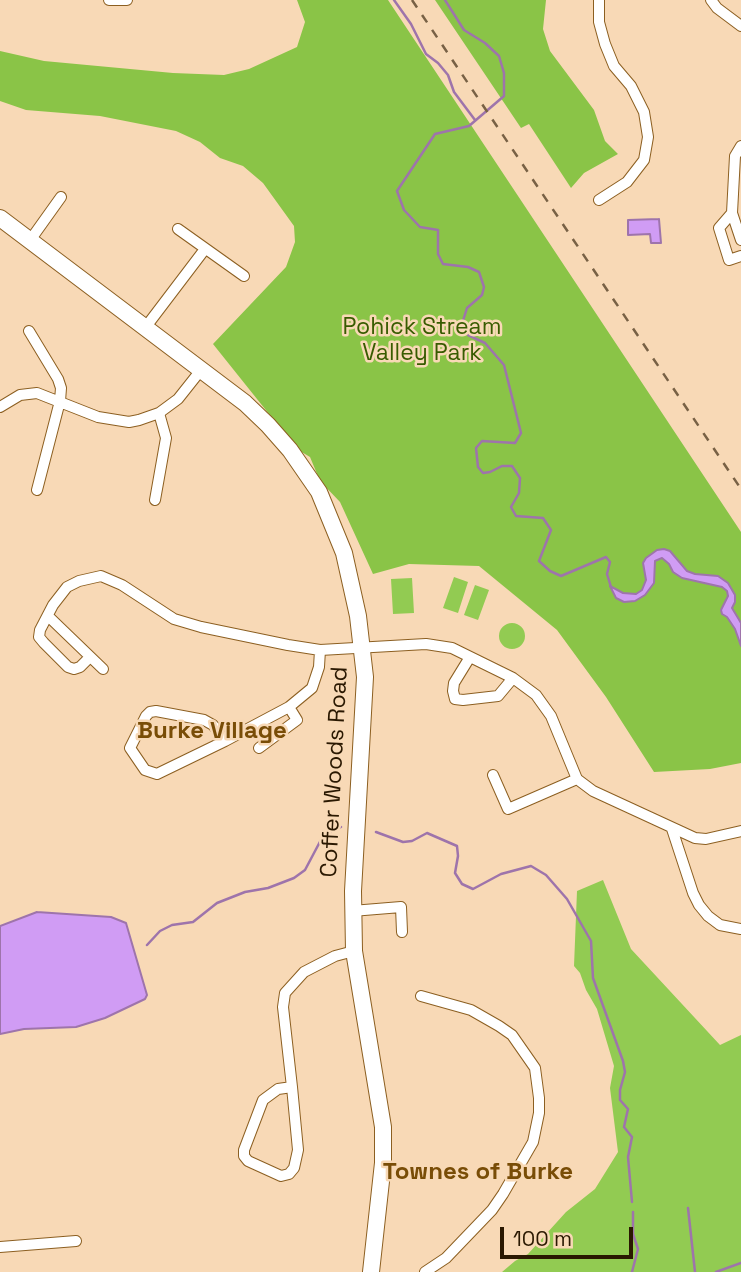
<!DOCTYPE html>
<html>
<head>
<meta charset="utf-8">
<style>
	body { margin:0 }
	#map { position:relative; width:741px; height:1272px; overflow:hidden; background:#f8d9b6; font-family:"Space Grotesk",sans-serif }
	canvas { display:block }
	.scale { position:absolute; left:500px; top:1227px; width:133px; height:32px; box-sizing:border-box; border:4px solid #2a1801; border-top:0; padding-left:9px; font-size:21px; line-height:24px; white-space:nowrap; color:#2a1801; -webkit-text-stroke:5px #f8d9b6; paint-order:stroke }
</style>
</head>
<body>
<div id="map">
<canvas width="741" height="1272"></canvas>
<div class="scale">100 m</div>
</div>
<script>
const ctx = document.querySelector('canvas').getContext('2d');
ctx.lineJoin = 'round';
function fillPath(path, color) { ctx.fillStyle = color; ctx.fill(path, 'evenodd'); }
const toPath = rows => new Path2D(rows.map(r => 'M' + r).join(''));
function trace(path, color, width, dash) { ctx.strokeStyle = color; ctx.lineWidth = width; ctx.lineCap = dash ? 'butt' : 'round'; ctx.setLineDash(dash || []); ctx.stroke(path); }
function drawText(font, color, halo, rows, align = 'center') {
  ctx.font = font + ' "Space Grotesk",sans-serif'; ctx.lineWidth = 5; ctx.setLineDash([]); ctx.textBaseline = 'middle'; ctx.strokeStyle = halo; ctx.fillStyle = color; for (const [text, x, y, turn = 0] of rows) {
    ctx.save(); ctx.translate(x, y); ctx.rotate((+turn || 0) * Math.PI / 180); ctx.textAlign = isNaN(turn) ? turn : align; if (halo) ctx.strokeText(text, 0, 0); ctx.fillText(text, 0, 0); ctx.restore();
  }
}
fillPath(toPath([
	[454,577,468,582,458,613,443,608],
	[412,578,414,613,393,614,391,579],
	[475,585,489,590,478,620,464,615],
	'499 636a13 13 0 1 1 26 0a13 13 0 1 1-26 0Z',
	[603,880,631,949,720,1045,741,1035,741,1272,502,1272,515,1261,528,1254,566,1212,595,1189,618,1152,610,1088,614,1066,597,1009,586,990,580,973,574,966,577,891]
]), '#92cb52');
fillPath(toPath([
	[297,0,388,0,741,532,741,763,710,769,654,772,606,697,557,630,479,566,409,564,373,574,340,502,320,481,310,457,300,451,277,424,213,344,286,267,295,242,294,226,263,183,243,166,220,158,200,142,176,131,100,116,26,110,0,101,0,51,44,61,173,73,224,75,249,69,297,47,305,22],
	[435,0,546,0,543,29,550,51,594,110,605,141,618,154,584,173,571,188,529,124,521,128]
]), '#8ac447');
const water = toPath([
	[659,219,661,243,651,243,650,234,628,235,628,220,659,219],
	[664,549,670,551,687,571,695,574,718,576,728,583,735,595,735,602,732,608,741,623,741,646,735,629,727,617,722,614,721,610,728,596,727,591,722,587,682,578,673,572,669,564,662,558,655,561,654,583,645,595,635,601,624,602,616,598,610,586,623,593,636,594,642,590,646,580,643,563,646,558,657,550,664,549],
	[37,912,111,917,126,923,147,995,145,999,105,1018,76,1027,24,1029,0,1034,0,926,37,912]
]);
fillPath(water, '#d09cf4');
trace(water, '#9e74ab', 2);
trace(toPath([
	[394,0,411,24,426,54,438,63,448,75,454,92,475,120],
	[445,0,464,30,485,43,499,56,504,73,504,96,469,126,435,134,397,191,404,210,420,227,438,230,438,254,443,264,468,267,479,272,484,287,482,295,467,308,462,324,468,335,485,343,504,365,521,433,515,443,482,441,476,448,478,467,483,473,490,472,502,466,512,466,520,478,519,493,511,507,516,516,543,518,551,530,539,561,550,571,561,576,606,557,610,562,607,574,611,587],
	[376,832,403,842,412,841,427,833,457,846,458,856,455,873,462,884,473,889,501,874,531,866,546,875,567,899,591,941,593,978,623,1061,625,1072,620,1090,620,1100,628,1109,624,1127,632,1137,628,1157,632,1202],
	[147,945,160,931,172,925,193,922,217,903,245,892,268,888,294,878,305,870,323,836,341,827],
	[688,1208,695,1272],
	[632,1272,638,1249,633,1234,633,1212],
	[716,1272,741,1263]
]), '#9e74ab', 2.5);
const street = toPath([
	[109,0,127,0],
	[599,0,599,22,605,44,614,66,631,86,644,112,648,137,644,160,627,182,599,200],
	[711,0,717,8,741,26],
	[741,146,735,156,732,213,741,240],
	[732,213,719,228,729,260,741,256],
	[178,229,244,276],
	[31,239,61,197],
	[145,328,205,249],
	[29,331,58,379,61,388,60,401,37,490],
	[0,407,20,395,37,393,98,417,129,422,139,420,159,413,178,399,201,370],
	[155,500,166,438,159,413],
	[48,616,103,669],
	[90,657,80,667,74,669,68,667,44,643,39,637,40,630,53,605,67,587,79,581,101,576,122,585,174,619,201,627,288,645,320,650,426,644,452,648,513,678,536,695,551,716,577,779,593,791,695,838,706,839,741,831],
	[470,657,454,683,453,691,455,699,463,700,498,696,513,678],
	[225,741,213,725,204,720,156,711,150,712,146,716,130,748,145,770,157,774,225,741,289,707,312,688,319,667,320,650],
	[259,748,297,720,289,707],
	[493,775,508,809,577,779],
	[672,829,693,893,699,905,708,916,720,925,741,929],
	[352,911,401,907,402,932],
	[421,996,471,1010,499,1026,512,1035,535,1068,539,1098,539,1113,533,1142,503,1194,492,1210,446,1258,425,1272],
	[292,1087,278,1089,263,1100,244,1150,244,1156,248,1161,281,1176,289,1174,294,1168,298,1150,292,1087,283,1007,285,993,304,972,335,956,354,951],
	[0,1247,76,1241]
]);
const secondary = toPath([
	[0,218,245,403,268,425,290,450,319,492,344,553,358,616,365,677,353,891,354,951,383,1127,383,1163,371,1272]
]);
trace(street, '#8c5f21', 12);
trace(secondary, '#8c5f21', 18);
trace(street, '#fff', 10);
trace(secondary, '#fff', 16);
trace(toPath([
	[412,0,741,489]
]), '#786145', 2.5, [9, 9]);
drawText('23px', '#385c00', '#f8d9b6', [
	["Pohick Stream",422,328],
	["Valley Park",422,354]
]);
drawText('23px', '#2a1801', '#f8d9b6', [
	["Coffer Woods Road",335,772,-87]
]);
drawText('bold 24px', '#794d07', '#f8d9b6', [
	["Burke Village",212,731],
	["Townes of Burke",478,1172]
]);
</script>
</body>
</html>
